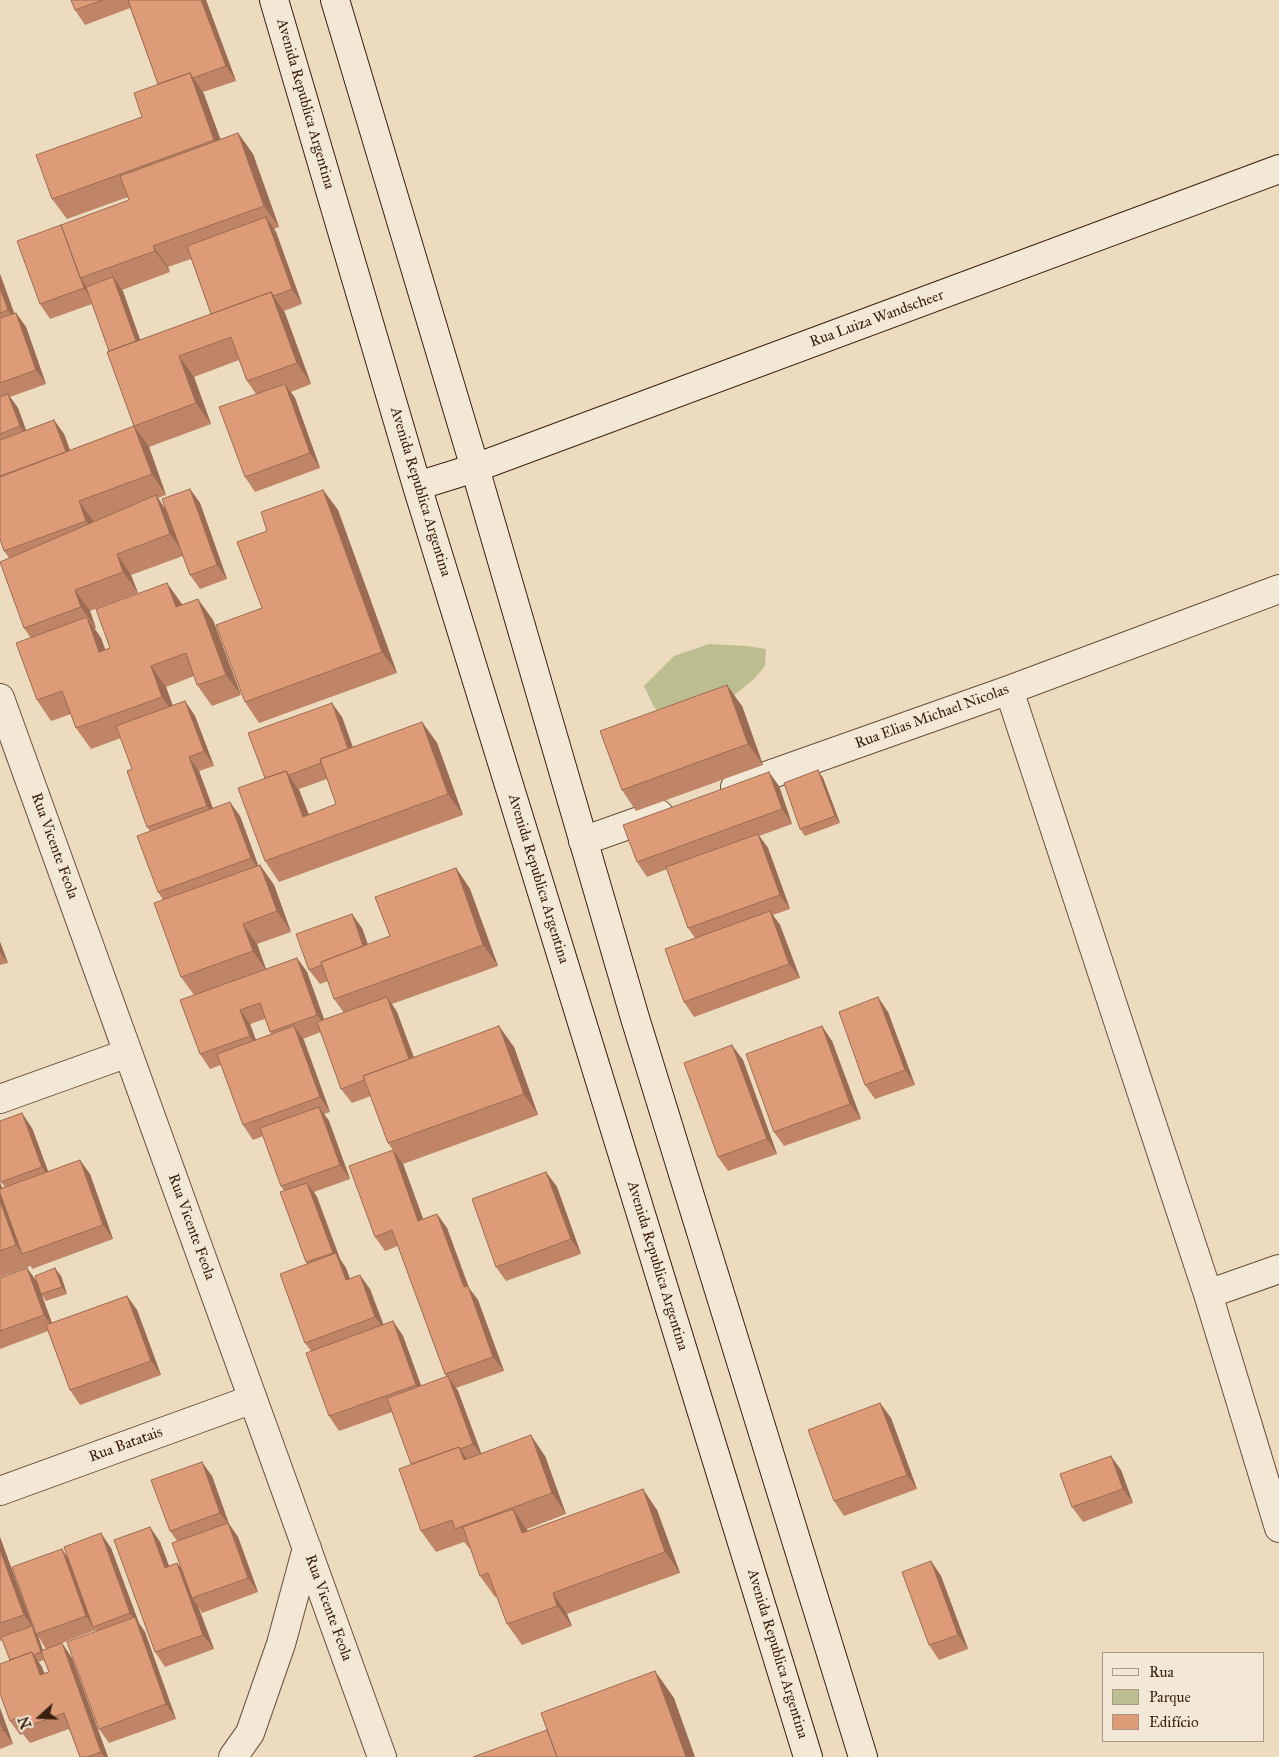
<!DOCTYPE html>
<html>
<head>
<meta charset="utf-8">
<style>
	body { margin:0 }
	#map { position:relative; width:1279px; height:1757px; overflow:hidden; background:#ecdbbf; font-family:"IM FELL Great Primer",serif }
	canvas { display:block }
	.legend { position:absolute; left:1102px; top:1652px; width:162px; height:90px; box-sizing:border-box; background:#f3e8d5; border:1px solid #a99885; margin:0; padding:6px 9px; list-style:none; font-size:15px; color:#39200e }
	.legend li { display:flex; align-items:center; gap:10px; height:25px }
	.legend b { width:25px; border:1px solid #a99885 }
	.north { position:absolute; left:15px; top:1692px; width:50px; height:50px; -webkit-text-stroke:4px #f3e8d5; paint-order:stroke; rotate:250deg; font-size:14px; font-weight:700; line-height:20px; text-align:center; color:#39200e }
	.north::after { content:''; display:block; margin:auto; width:18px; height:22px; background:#39200e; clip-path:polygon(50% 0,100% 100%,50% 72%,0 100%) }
</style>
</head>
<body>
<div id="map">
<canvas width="1279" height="1757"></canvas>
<ul class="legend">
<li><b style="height:6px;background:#f3e8d5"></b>Rua</li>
<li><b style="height:14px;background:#bcbe8f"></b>Parque</li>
<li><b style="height:14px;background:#de9b77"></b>Edifício</li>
</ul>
<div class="north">N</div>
</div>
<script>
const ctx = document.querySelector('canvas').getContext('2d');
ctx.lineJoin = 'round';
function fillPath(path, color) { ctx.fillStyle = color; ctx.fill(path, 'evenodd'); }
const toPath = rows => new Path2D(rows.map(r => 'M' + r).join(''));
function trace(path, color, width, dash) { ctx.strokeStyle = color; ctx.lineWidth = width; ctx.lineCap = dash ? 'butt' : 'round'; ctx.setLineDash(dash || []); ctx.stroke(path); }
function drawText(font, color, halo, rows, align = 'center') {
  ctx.font = font + ' "IM FELL Great Primer",serif'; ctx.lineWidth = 4; ctx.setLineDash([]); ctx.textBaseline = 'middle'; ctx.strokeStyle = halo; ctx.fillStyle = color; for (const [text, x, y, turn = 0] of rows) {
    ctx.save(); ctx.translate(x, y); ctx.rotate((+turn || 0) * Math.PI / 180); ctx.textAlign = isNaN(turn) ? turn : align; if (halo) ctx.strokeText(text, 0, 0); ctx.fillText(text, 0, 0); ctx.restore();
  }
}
fillPath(toPath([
	[709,644,747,646,766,649,765,666,754,679,727,701,667,719,654,707,644,686,674,656]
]), '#bcbe8f');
const minor = toPath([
	[1009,690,1208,1294,1279,1528],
	[0,698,382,1757],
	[735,787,1009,690,1279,589],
	[583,841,659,814],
	[0,1099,128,1053],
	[1208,1294,1279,1269],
	[0,1491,253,1399],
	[233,1757,250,1733,281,1644,307,1548]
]);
const secondary = toPath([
	[274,0,417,486,808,1757],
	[335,0,475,468,635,1018,863,1757],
	[417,486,475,468,1279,169]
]);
trace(minor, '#664f3a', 30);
trace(secondary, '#39200e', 30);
trace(minor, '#f3e8d5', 28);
trace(secondary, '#f3e8d5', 28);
fillPath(toPath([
	[71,0,206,0,236,81,203,92,221,140,238,133,253,154,279,227,274,229,276,232,302,304,284,311,285,313,311,384,291,392,295,398,320,468,255,492,245,477,256,394,247,381,239,360,194,377,211,424,149,447,166,495,158,498,166,510,190,489,200,503,227,579,200,589,190,575,183,556,131,575,138,593,90,611,96,628,94,628,101,638,105,650,110,648,182,605,213,620,241,695,212,706,197,685,194,676,166,687,173,706,185,701,195,716,214,766,199,771,213,808,240,816,258,865,260,865,274,885,291,932,257,944,266,969,297,958,307,972,324,1020,344,1013,334,999,328,981,320,984,309,970,362,928,368,945,390,936,456,868,470,889,498,966,392,1004,397,1012,414,1057,514,1047,538,1115,403,1164,423,1219,437,1214,447,1228,469,1288,478,1300,504,1371,456,1388,458,1391,481,1453,545,1456,566,1514,527,1529,528,1531,657,1510,680,1573,567,1614,572,1626,522,1645,507,1624,497,1596,495,1597,480,1576,471,1549,470,1549,464,1542,436,1552,421,1531,411,1464,392,1412,339,1431,329,1416,311,1351,305,1343,307,1264,284,1191,281,1186,263,1136,253,1140,243,1125,221,1065,210,1069,200,1054,194,995,181,977,163,900,158,892,150,831,147,827,132,769,121,738,91,749,76,728,71,714,51,721,37,700,30,637,24,628,9,558,4,551,0,539,0,274,14,313,16,313,26,327,46,384,10,397,18,408,26,430,54,420,64,434,70,450,134,426,109,351,92,304,50,319,40,304,129,200,128,197,67,219,52,199,142,117,158,84,130,8,85,25,75,10],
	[191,259,211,314,140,340,122,290,170,272,168,267],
	[265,1019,271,1034,256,1040,250,1024],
	[321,1032,341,1089,352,1103,371,1096,388,1143,393,1150,375,1237,385,1251,398,1246,445,1374,446,1377,421,1386,403,1336,393,1321,383,1325,370,1289,350,1279,346,1268,340,1259,317,1197,314,1192,350,1179,329,1121,324,1114,330,1112,303,1039],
	[323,490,338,510,397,673,259,723,245,702,262,608,267,531],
	[742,706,763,765,636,811,622,790],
	[342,717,353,748,422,722,437,743,463,815,279,882,265,861,265,778],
	[327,779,336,804,309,814,300,792,299,789],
	[823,778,840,823,805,836,800,829],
	[779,786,792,824,759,836,768,848,790,909,773,915,780,925,800,978,694,1017,684,1002,695,938,688,928,667,869,647,877,637,862],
	[0,942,8,963,0,965],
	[888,1012,915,1085,875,1099,865,1085],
	[832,1041,861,1119,784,1146,774,1132],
	[743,1060,777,1154,728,1171,718,1157],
	[32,1128,48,1171,90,1174,113,1239,32,1269,31,1266,0,1277,0,1182,2,1188,5,1187,1,1182],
	[546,1172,557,1187,581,1254,506,1281,496,1267],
	[27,1268,37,1282,52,1323,127,1296,137,1310,161,1375,80,1405,70,1390,48,1331,0,1349,0,1278],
	[61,1276,67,1294,46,1301,41,1294],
	[880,1403,891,1418,917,1489,844,1516,834,1501],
	[1121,1470,1133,1503,1083,1522,1072,1507],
	[212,1476,229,1524,238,1537,258,1592,202,1613,198,1606,214,1649,165,1667,155,1652,150,1527,160,1542,169,1566,177,1563,182,1569,177,1541,170,1531],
	[0,1537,33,1629,36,1632,62,1549,69,1560,111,1548,139,1623,145,1632,176,1719,109,1743,99,1729,96,1631,96,1630,62,1643,72,1658,108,1757,80,1757,69,1729,30,1743,23,1734,20,1735,10,1721,10,1660,3,1640,0,1641],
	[38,1636,46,1649,43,1650],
	[44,1660,49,1672,44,1673,42,1667,38,1662],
	[931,1561,941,1576,968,1649,939,1660,929,1645],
	[0,1708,13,1744,0,1749]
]), '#bf8566');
fillPath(toPath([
	[201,0,206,0,236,81,226,66],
	[190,73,204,94,228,161,214,140],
	[238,133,253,154,279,227,264,206],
	[266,217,276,232,302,304,292,289],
	[153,246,168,267,170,272,155,251],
	[0,274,18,324,8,310,0,288],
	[113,277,123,291,148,362,138,347],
	[81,279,91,293,94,303,84,288],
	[271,292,285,313,311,384,297,363],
	[16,313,26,327,46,384,36,370],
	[179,356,194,377,211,424,196,403],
	[285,384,295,398,320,468,310,453],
	[8,394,18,408,30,441,20,426],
	[54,420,64,434,76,467,66,452],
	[134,426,149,447,166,495,152,474],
	[190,489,200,503,227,579,217,565],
	[323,490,338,510,397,673,382,652],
	[156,495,170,516,185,555,170,534],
	[79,501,94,522,101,542,86,521],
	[117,554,131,575,138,593,123,572],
	[167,583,182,604,191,628,176,607],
	[75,590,90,611,96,628,81,607],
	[198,599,213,620,241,695,226,675],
	[87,617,101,638,114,673,99,652],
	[151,666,166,687,177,718,162,697],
	[727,685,742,706,763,765,748,744],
	[185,701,195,716,214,766,204,751],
	[332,703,342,717,360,767,350,752],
	[422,722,437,743,463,815,448,794],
	[189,757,199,771,217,820,207,806],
	[818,770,823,778,840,823,835,816],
	[286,771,300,792,317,838,303,817],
	[769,772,779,786,792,824,782,809],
	[230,802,240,816,261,873,251,858],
	[758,834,768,848,790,909,780,895],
	[260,865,274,885,291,932,277,911],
	[456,868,470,889,498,966,483,945],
	[770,911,780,925,800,978,789,964],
	[352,914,362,928,375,964,365,950],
	[243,924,257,944,267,972,253,951],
	[0,942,8,963,0,952],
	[297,958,307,972,328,1030,317,1015],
	[387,997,397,1012,421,1078,411,1064],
	[878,997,888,1012,915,1085,905,1070],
	[240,1010,250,1024,260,1051,250,1036],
	[294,1026,304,1040,330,1112,320,1097],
	[499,1026,514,1047,538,1115,524,1094],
	[822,1026,832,1041,861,1119,850,1104],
	[732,1045,743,1060,777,1154,767,1139],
	[319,1107,329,1121,350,1179,340,1165],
	[22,1113,32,1128,52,1182,42,1167],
	[393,1150,403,1164,429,1235,418,1221],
	[80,1160,90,1174,113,1239,103,1225],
	[546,1172,557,1187,581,1254,571,1239],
	[0,1182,26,1253,22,1254,16,1245,0,1201],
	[307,1183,317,1197,340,1259,346,1268,356,1295,346,1280,339,1261,333,1253],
	[437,1214,447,1228,469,1288,478,1300,504,1371,493,1357,464,1287],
	[27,1268,37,1282,54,1329,44,1315],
	[55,1268,61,1276,67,1294,62,1287],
	[360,1275,370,1289,386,1331,375,1317],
	[127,1296,137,1310,161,1375,151,1361],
	[393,1321,403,1336,426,1399,416,1385],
	[448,1376,458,1391,483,1458,473,1444],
	[880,1403,891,1418,917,1489,907,1475],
	[531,1435,545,1456,566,1514,552,1493],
	[459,1447,473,1468,464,1460],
	[1111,1456,1121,1470,1133,1503,1123,1489],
	[202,1462,212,1476,229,1524,238,1537,258,1592,248,1578,229,1525,220,1513],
	[643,1489,657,1510,680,1573,665,1552],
	[513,1509,527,1530,536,1554,522,1533],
	[150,1527,160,1542,175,1582,165,1568],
	[101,1533,111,1548,139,1623,145,1632,176,1719,166,1704,136,1622,130,1613],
	[0,1537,34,1629,24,1615,0,1550],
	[62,1549,72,1564,93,1627,96,1631,86,1616],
	[931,1561,941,1576,968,1649,958,1635],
	[177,1563,187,1577,192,1598,198,1606,214,1649,203,1635],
	[553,1593,567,1614,572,1626,557,1606],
	[32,1626,37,1634,46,1659,41,1652],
	[62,1643,72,1658,108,1757,105,1757,101,1752],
	[32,1652,42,1667,50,1689,40,1675],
	[655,1671,674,1698,695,1757,686,1757],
	[0,1708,13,1744,3,1730,0,1722]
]), '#9b6c53');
const building = toPath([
	[71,0,103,0,75,10,71,0],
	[128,0,201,0,226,66,193,78,190,73,158,84,128,0],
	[190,73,214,140,52,199,36,155,142,117,134,93,190,73],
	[238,133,264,206,153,246,155,251,80,278,61,225,129,200,120,176,238,133],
	[266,217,292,289,274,296,271,292,211,314,187,246,266,217],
	[61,225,84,288,40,304,17,241,61,225],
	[113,277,136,341,109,351,86,287,113,277],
	[0,288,8,310,0,313,0,288],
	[271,292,297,363,247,381,231,337,179,356,196,403,134,426,152,474,79,501,86,521,4,551,0,539,0,477,134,426,107,352,271,292],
	[16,313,36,370,0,383,0,318,16,313],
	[285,384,310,453,245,477,219,407,285,384],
	[8,394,20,426,0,434,0,397,8,394],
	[54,420,66,452,0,476,0,440,54,420],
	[190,489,217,565,190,575,162,499,190,489],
	[323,490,382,652,245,702,216,625,262,608,237,542,267,531,261,512,323,490],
	[156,495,170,534,117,554,123,572,75,590,81,607,24,628,0,562,156,495],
	[167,583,176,607,198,599,226,675,197,685,186,653,151,666,162,697,76,728,62,691,37,700,16,643,87,617,99,652,110,648,96,609,167,583],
	[727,685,748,744,622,790,600,731,727,685],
	[185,701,204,751,189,757,207,806,147,827,127,771,132,769,116,726,185,701],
	[332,703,348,749,320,759,321,763,289,775,286,771,265,778,248,733,332,703],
	[422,722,448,794,265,861,238,788,286,771,303,817,336,804,320,759,422,722],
	[818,770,835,816,800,829,784,783,818,770],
	[769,772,782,809,637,862,623,825,769,772],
	[230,802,251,858,158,892,137,836,230,802],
	[758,834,780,895,688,928,666,867,758,834],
	[260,865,277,911,243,924,253,951,181,977,154,903,260,865],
	[456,868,483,945,334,999,321,962,390,936,375,897,456,868],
	[770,911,789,964,684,1002,665,949,770,911],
	[352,914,363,946,321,962,322,965,309,970,296,934,352,914],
	[297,958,317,1015,270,1032,260,1003,240,1010,250,1036,200,1054,180,1000,297,958],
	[387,997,409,1059,363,1076,365,1080,341,1089,317,1022,387,997],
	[878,997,905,1070,865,1085,839,1012,878,997],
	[294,1026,320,1097,243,1125,217,1054,294,1026],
	[499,1026,524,1094,388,1143,363,1076,499,1026],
	[822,1026,850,1104,774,1132,746,1054,822,1026],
	[732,1045,767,1139,718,1157,684,1063,732,1045],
	[319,1107,340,1165,281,1186,260,1128,319,1107],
	[22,1113,42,1167,1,1182,0,1179,0,1121,22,1113],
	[393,1150,418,1221,437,1214,464,1287,468,1286,493,1357,445,1374,392,1230,375,1237,349,1166,393,1150],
	[80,1160,103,1225,22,1254,0,1193,0,1189,80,1160],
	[546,1172,571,1239,496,1267,472,1199,546,1172],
	[307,1183,333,1253,306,1262,280,1192,307,1183],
	[0,1201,16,1245,0,1251,0,1201],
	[336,1253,346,1280,360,1275,375,1317,305,1343,280,1274,336,1253],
	[27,1268,44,1315,0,1331,0,1278,27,1268],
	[55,1268,62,1287,41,1294,35,1276,55,1268],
	[127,1296,151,1361,70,1390,46,1325,127,1296],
	[393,1321,416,1385,329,1416,306,1353,393,1321],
	[448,1376,473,1444,460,1449,459,1447,411,1464,387,1398,448,1376],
	[880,1403,907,1475,834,1501,808,1430,880,1403],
	[531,1435,552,1493,455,1529,452,1520,421,1531,399,1469,459,1447,464,1460,531,1435],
	[1111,1456,1123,1489,1072,1507,1060,1474,1111,1456],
	[202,1462,220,1513,170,1531,151,1480,202,1462],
	[643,1489,665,1552,553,1593,557,1606,507,1624,488,1573,480,1576,463,1527,513,1509,522,1533,643,1489],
	[228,1523,248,1578,192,1598,172,1543,228,1523],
	[150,1527,165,1568,177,1563,203,1635,155,1652,114,1540,150,1527],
	[101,1533,130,1613,93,1627,64,1547,101,1533],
	[62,1549,86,1616,36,1634,12,1567,62,1549],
	[0,1550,24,1615,0,1623,0,1550],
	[931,1561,958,1635,929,1645,902,1572,931,1561],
	[135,1617,166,1704,99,1729,67,1642,135,1617],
	[32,1626,41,1652,33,1655,32,1652,10,1660,1,1637,32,1626],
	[62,1643,101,1752,87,1757,80,1757,64,1713,20,1729,16,1718,10,1721,0,1694,0,1664,32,1652,40,1675,49,1672,41,1651,62,1643],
	[655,1671,686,1757,557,1757,541,1713,655,1671],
	[0,1722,3,1730,0,1731,0,1722],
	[547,1730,557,1757,473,1757,547,1730]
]);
fillPath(building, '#de9b77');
trace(building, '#9b6c53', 1);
drawText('15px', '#39200e', '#f3e8d5', [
	["Avenida Republica Argentina",305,104,74],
	["Rua Luiza Wandscheer",877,319,-20],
	["Avenida Republica Argentina",420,492,73],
	["Rua Elias Michael Nicolas",932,717,-20],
	["Rua Vicente Feola",54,846,70],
	["Avenida Republica Argentina",538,879,73],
	["Rua Vicente Feola",191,1227,70],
	["Avenida Republica Argentina",657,1266,73],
	["Rua Batatais",126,1445,-20],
	["Rua Vicente Feola",328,1608,70],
	["Avenida Republica Argentina",777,1654,73]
]);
</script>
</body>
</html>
